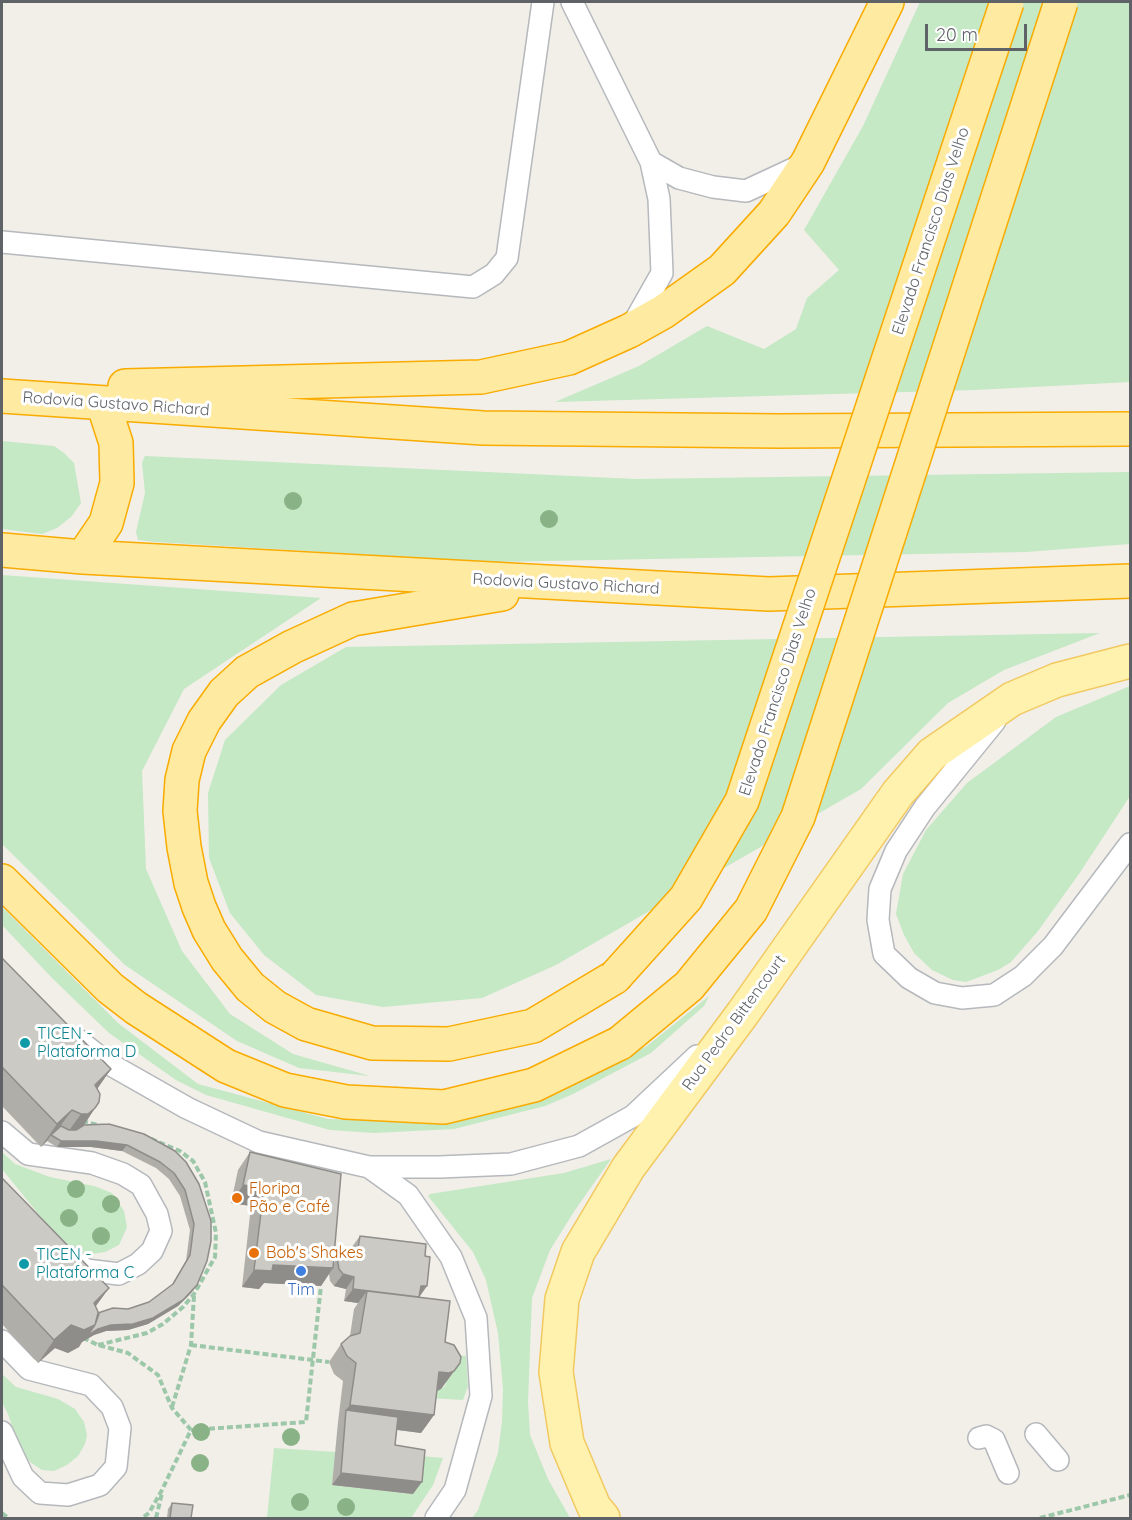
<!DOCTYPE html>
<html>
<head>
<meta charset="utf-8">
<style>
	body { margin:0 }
	#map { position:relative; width:1132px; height:1520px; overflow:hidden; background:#f1efe8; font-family:Quicksand,sans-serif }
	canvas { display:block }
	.frame { position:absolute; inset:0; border:3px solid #5f6368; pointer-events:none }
	.scale { position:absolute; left:925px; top:24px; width:102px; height:27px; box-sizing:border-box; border:3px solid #5f6368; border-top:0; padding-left:8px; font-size:18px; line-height:21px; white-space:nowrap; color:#5f6368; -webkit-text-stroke:4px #fff; paint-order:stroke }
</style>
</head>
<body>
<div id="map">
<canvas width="1132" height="1520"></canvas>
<div class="frame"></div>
<div class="scale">20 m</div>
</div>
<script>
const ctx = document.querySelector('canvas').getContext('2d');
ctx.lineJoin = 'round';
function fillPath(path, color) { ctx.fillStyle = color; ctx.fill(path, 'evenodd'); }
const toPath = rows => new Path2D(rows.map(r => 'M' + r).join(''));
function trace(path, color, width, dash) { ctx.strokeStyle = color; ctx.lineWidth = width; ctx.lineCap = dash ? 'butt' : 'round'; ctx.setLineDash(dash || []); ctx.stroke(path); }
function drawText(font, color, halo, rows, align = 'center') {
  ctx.font = font + ' Quicksand,sans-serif'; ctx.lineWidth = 6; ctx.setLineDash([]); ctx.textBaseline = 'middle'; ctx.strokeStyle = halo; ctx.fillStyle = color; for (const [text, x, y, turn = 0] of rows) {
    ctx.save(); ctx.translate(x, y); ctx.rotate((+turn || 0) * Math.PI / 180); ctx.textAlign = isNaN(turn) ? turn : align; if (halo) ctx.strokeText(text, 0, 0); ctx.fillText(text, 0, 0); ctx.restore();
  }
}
fillPath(toPath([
	[920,2,1130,2,1130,382,975,390,555,402,639,366,707,326,764,349,796,329,807,298,839,270,804,230,863,126],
	[2,441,54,446,64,453,74,463,81,503,72,516,57,528,42,534,2,529],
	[145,456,636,479,1130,472,1130,544,1026,552,492,562,156,542,138,540,136,532,145,493,142,463],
	[2,575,321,598,184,689,142,771,146,869,182,951,230,1014,293,1054,370,1076,299,1068,237,1041,125,965,2,844],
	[1100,633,1004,670,948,703,861,789,556,965,482,998,383,1007,316,995,264,955,230,913,209,858,208,793,225,740,281,685,346,647],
	[1130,686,1130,796,1081,871,1038,931,1011,962,998,970,966,982,953,980,932,970,914,953,904,935,896,914,903,874,926,830,967,783,1056,717],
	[2,907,118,1023,198,1084,328,1119,446,1123,557,1094,647,1046,709,996,704,1006,651,1053,573,1094,545,1106,454,1129,374,1133,330,1130,206,1095,176,1080,109,1033,53,979,2,925],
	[2,1152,15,1164,50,1177,94,1186,112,1193,124,1211,127,1227,119,1245,105,1252,92,1254,76,1251,53,1232,2,1169],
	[611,1159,575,1210,550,1250,532,1298,528,1402,530,1435,548,1479,570,1518,472,1518,478,1510,498,1453,502,1421,503,1389,498,1333,486,1280,473,1252,428,1196,430,1194,564,1173],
	[433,1353,466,1356,468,1386,463,1400,429,1398,430,1391,437,1391,445,1386,449,1375],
	[2,1374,16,1387,58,1399,75,1409,84,1422,87,1435,85,1444,78,1456,67,1465,54,1471,42,1470,30,1462,20,1449,8,1414,2,1402],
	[274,1448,336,1452,332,1485,413,1494,387,1453,443,1458,433,1485,411,1518,267,1518]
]), '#c5e8c5');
const service = toPath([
	[572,2,651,162,659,199,662,273,632,326],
	[651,162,679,178,713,187,746,191,804,164],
	[2,242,473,287,494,274,507,258,543,2],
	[995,721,925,807,896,851,880,889,878,920,884,954,909,978,935,993,962,998,994,995,1023,976,1053,946,1130,844],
	[78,1040,106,1062,187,1108,259,1142,369,1167,440,1167,511,1164,579,1146,633,1116,697,1056],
	[2,1132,28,1154,92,1163,123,1174,141,1185,157,1214,161,1231,152,1251,138,1264,119,1274,86,1270,71,1258],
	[369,1167,408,1195,451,1257,476,1318,481,1396,455,1490,436,1518],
	[2,1341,29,1369,91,1385,112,1407,120,1428,116,1467,100,1485,68,1495,40,1493,23,1477,2,1432],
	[1036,1434,1058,1460],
	[979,1438,986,1436,994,1440,1008,1473]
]);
const primary = toPath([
	[603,1518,594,1507,567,1443,556,1372,562,1299,578,1252,628,1168,743,1013,898,793,932,754,1012,699,1057,680,1130,661]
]);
const trunk = toPath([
	[125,386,481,377,569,358,629,331,663,312,722,270,774,213,808,162,887,2],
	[2,396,483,428,779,431,1130,429],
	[2,550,83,557,769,594,1130,581],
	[83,557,106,523,117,483,116,443,103,403],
	[502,594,353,619,292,647,247,672,224,693,204,721,189,751,182,780,180,811,184,847,191,883,199,907,209,930,227,959,250,987,275,1007,306,1024,372,1043,449,1044,533,1026,615,977],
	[2,881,110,988,136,1008,226,1066,285,1090,346,1102,444,1107,534,1085,620,1043]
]);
trace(service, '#b5b8bc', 24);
trace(primary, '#f2c960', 36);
trace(trunk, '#f9ab00', 36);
trace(toPath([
	[82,1121,98,1125],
	[83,1338,98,1345,128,1353,158,1375,172,1408,191,1430,162,1490,149,1513,142,1518],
	[98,1345,147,1333,163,1324,183,1307,194,1294,215,1257,216,1233,205,1182,193,1161,180,1151,149,1138],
	[191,1345,329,1362],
	[172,1407,191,1345,194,1295],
	[191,1430,306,1422,321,1286],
	[2,1513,8,1518],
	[156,1518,162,1493],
	[1040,1518,1130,1495]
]), '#9cc7a9', 4, [6, 3]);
trace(service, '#fff', 21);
trace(primary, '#fff2af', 33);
trace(trunk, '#feeaa1', 33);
const trunkBridge = toPath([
	[615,977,686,898,742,801,1007,2],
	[620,1043,689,986,751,910,798,817,1061,2]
]);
trace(trunkBridge, '#f9ab00', 36, []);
trace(trunkBridge, '#feeaa1', 33);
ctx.fillStyle = '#89b387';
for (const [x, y] of [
	[293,501],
	[549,519],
	[76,1189],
	[111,1204],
	[69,1218],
	[101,1236],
	[201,1432],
	[291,1437],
	[200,1463],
	[300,1502],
	[346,1507]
]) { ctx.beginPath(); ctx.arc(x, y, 9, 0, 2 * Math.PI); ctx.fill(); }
fillPath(toPath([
	[2,958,111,1069,97,1089,95,1108,84,1125,109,1124,199,1184,192,1292,178,1306,148,1324,128,1330,106,1331,94,1335,82,1342,79,1347,68,1353,55,1348,38,1363,2,1324,2,1178,109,1288,95,1307,98,1313,128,1309,149,1302,172,1285,186,1261,190,1230,180,1196,169,1179,156,1168,122,1151,91,1147,57,1147,47,1141,41,1147,2,1106],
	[250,1152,334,1263,337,1258,351,1248,360,1236,420,1296,445,1342,460,1363,441,1389,437,1391,434,1415,421,1433,397,1430,395,1445,413,1494,332,1485,338,1422,343,1381,334,1374,329,1362,341,1344,350,1336,354,1309,358,1303,344,1301,346,1289,334,1286,330,1281,329,1274,321,1286,264,1283,259,1289,242,1287,251,1206,231,1203,238,1170],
	[172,1503,191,1518,167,1518,168,1509]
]), '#afaea9');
fillPath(toPath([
	[111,1069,95,1092,95,1085],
	[95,1108,80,1131,65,1136,81,1114],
	[72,1110,56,1132,51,1135,47,1141,41,1147,57,1124],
	[61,1141,96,1141,127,1145,122,1151,91,1147,57,1147],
	[243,1185,264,1188,251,1206,231,1203],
	[273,1265,333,1268,321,1286,264,1283,259,1289,242,1287,254,1270],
	[343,1274,354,1277,346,1289,334,1286],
	[197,1285,192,1292,178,1306,148,1324,128,1330,106,1331,94,1335,82,1342,79,1347,68,1353,55,1348,38,1363,54,1340,71,1325,95,1325,98,1329],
	[421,1286,427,1286,411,1309,367,1291,358,1303,344,1301,353,1289],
	[109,1288,93,1310,94,1303],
	[460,1363,441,1389,437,1391,439,1372],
	[350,1405,434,1415,421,1433,345,1423,346,1410],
	[341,1473,422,1482,413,1494,332,1485]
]), '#8f8d8a');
const building = toPath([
	[2,958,111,1069,95,1085,100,1094,99,1102,95,1108,88,1114,81,1114,72,1110,57,1124,2,1067,2,958],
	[109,1124,144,1134,175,1151,186,1162,199,1184,211,1221,211,1241,207,1261,197,1285,183,1300,153,1318,133,1324,111,1325,98,1329,87,1336,95,1325,98,1313,113,1308,128,1309,149,1302,173,1284,190,1255,194,1224,185,1190,174,1173,160,1162,127,1145,96,1141,61,1141,51,1135,61,1126,69,1130,76,1130,84,1125,109,1124],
	[250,1152,341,1174,333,1268,273,1265,272,1271,254,1270,264,1188,243,1185,250,1152],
	[2,1178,109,1288,94,1303,99,1314,95,1325,84,1330,71,1325,54,1340,2,1285,2,1178],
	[360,1236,426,1244,425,1256,430,1257,427,1286,421,1286,419,1297,353,1289,354,1277,343,1274,339,1269,337,1258,344,1248,358,1248,360,1236],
	[367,1291,450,1301,445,1342,454,1345,461,1357,460,1363,454,1371,449,1373,439,1372,434,1415,350,1405,356,1363,347,1356,341,1344,350,1336,360,1333,367,1291],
	[346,1410,398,1417,395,1445,425,1450,422,1482,341,1473,346,1410],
	[172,1503,193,1505,191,1518,170,1518,172,1503]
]);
fillPath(building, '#cccac5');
trace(building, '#8f8d8a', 1.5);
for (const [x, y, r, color] of [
	[25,1043,6,"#0f9aa8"],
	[237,1198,6,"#e8710a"],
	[254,1253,6,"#e8710a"],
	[24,1264,6,"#0f9aa8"],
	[301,1271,6,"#3f7fe0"]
]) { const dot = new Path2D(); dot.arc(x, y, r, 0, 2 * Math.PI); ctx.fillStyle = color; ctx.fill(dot); trace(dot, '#fff', 2); }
drawText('16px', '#5f6368', '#fff', [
	["Elevado Francisco Dias Velho",931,231,-72],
	["Rodovia Gustavo Richard",116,404,4],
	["Rodovia Gustavo Richard",566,584,3],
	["Elevado Francisco Dias Velho",778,692,-72],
	["Rua Pedro Bittencourt",734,1023,-54]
]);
drawText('16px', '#0d838f', '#fff', [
	["TICEN -",37,1034],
	["Plataforma D",37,1052],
	["TICEN -",36,1255],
	["Plataforma C",36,1273]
], 'left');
drawText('16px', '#c56008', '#fff', [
	["Floripa",249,1189],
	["Pão e Café",249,1207],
	["Bob's Shakes",266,1253]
], 'left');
drawText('16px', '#366cbe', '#fff', [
	["Tim",301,1290]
]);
</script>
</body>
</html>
